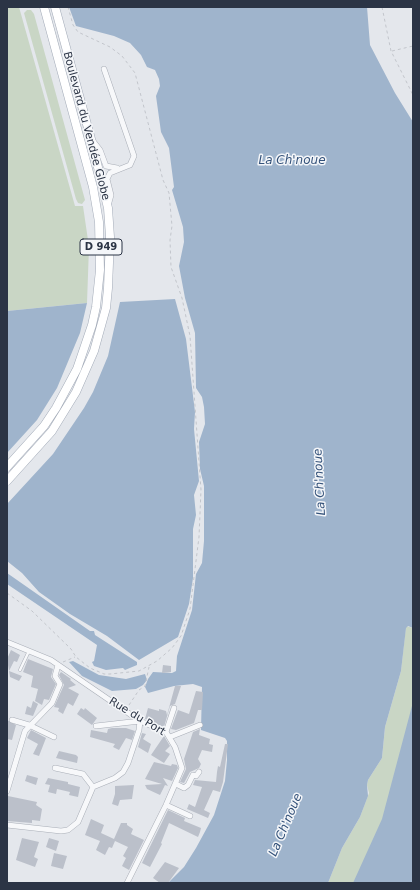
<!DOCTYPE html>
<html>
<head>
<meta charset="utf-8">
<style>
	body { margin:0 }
	#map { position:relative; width:420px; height:890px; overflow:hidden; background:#e4e7ec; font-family:"DejaVu Sans",sans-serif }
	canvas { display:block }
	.frame { position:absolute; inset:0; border:8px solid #2b3445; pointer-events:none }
</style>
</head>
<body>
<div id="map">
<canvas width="420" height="890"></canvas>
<div class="frame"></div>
</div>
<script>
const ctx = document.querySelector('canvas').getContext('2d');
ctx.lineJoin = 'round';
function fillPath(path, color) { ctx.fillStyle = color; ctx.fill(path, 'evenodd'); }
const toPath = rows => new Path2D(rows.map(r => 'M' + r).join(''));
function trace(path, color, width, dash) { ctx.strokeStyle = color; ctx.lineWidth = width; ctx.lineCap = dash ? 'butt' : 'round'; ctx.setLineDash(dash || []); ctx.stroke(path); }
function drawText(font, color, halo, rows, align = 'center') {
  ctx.font = font + ' "DejaVu Sans",sans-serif'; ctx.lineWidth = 3; ctx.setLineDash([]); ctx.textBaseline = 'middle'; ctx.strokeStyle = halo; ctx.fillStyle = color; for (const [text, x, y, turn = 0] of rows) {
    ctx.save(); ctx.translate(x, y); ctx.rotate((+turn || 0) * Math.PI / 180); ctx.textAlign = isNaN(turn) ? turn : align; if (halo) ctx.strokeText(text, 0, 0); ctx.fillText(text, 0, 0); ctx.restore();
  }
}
fillPath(toPath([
	[7,7,19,7,75,206,83,206,89,247,87,303,7,311],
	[27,10,31,10,34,14,85,200,82,204,78,203,76,199,24,13],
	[406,626,413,628,413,883,328,883,342,848,360,817,369,793,367,785,368,780,382,758,385,727,401,671]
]), '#c9d6c5');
fillPath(toPath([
	[69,7,367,7,370,45,395,93,413,122,413,628,408,626,406,628,401,671,385,727,382,758,368,780,367,785,368,796,360,817,342,848,328,883,168,883,184,867,196,848,214,815,225,781,227,760,227,741,225,738,201,730,202,687,193,684,174,686,148,693,145,687,148,679,153,672,172,673,176,671,177,656,192,610,196,574,202,563,204,541,204,486,200,469,199,442,205,424,204,407,202,397,196,388,195,333,185,298,179,266,184,242,183,227,172,190,174,187,169,148,161,132,156,96,160,86,159,79,155,70,147,67,141,55,130,43,114,36,76,26],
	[175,299,186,339,195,412,194,429,199,481,194,495,196,515,193,529,193,578,189,604,178,637,139,660,107,636,70,614,39,592,22,573,7,561,7,504,53,454,84,408,93,392,108,356,120,302],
	[87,303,80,333,57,388,37,420,7,453,7,311],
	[7,573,90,631,94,631,95,635,137,662,137,665,125,670,123,668,106,670,94,666,92,662,94,661,97,645,7,584],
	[73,661,99,675,126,679,145,674,147,680,143,685,136,689,112,691,82,676,69,662],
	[413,702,413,883,353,883,382,819]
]), '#9fb4cc');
fillPath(toPath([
	[11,650,20,655,17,662,14,661,9,671,22,676,19,681,10,677,7,659],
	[28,659,53,669,51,677,56,684,49,700,44,699,42,705,35,701,38,689,31,687,33,676,23,672],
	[163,665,171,666,171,672,162,673],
	[61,672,71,679,70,680,76,685,68,688,79,694,73,706,68,703,63,714,58,711,59,708,54,707,64,685,59,675],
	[175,686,181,686,175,704,170,706,164,727,145,719,148,708,159,711,159,709,166,711,167,715],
	[196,691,203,692,202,710,198,710,194,723,176,730,171,729,178,710,189,714],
	[33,701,38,704,33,716,25,714,27,706,31,708],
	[81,708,84,710,85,708,97,718,92,725,77,714],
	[7,720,16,725,12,740,7,739],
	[112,728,126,728,135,731,132,740,126,738,119,750,113,747,115,744,90,737,91,730,107,733,108,729],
	[200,729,199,735,210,739,209,744,213,745,212,752,202,750,198,759,201,764,199,768,190,772,184,783,180,782,186,769,184,759,193,732],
	[31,730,46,738,39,756,33,754,38,744,27,738],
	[142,733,146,734,143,739,151,744,148,753,138,747],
	[164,736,170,746,165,751,170,754,164,763,151,755],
	[225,744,228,744,223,782,220,792,213,790,204,810,210,813,208,818,187,809,189,804,195,807,202,787,193,785,195,780,216,782,217,772,218,766,220,767],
	[59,751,76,755,78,757,77,763,56,758],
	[154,762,171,766,172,764,177,765,178,768,172,781,163,778,168,786,165,785,160,795,147,789,145,785,162,784,145,779],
	[27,775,38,778,36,785,25,781],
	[48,778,68,782,68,784,80,787,78,797,69,795,70,792,57,789,56,794,48,792,50,785,45,784],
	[134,785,132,799,120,800,118,806,112,804,115,794,115,786],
	[8,796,37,802,36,805,42,809,40,821,32,820,32,823,7,821],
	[168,810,185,818,184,821,201,828,200,832,198,837,169,823,161,843,162,844,150,867,142,863],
	[91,819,104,825,101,833,114,839,121,823,127,823,127,825,133,829,131,834,144,840,129,870,122,866,126,858,123,856,128,847,115,841,112,848,109,847,105,855,96,850,100,841,85,835],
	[22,838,39,842,34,857,38,859,35,867,16,860],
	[49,838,59,841,56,851,46,847],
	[54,853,67,856,63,869,51,866],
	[165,862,179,868,168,883,160,883,153,878]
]), '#bbc0ca');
const lane = toPath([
	[20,670,29,651]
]);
const street = toPath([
	[104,69,134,156,130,165,110,173,107,179,111,195,108,206],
	[93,141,100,150,106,166,117,168],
	[7,642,51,660,140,721,166,732,175,747,182,768,166,805,127,883],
	[12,720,29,725,54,737],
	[166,732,174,708],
	[170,737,200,725],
	[55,768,83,774,93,787],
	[176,784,184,788,188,785,193,775,196,776,199,772],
	[7,791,25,731,52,703,60,684,55,676,58,665],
	[166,805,190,816],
	[7,825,61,831,68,830,78,822,93,787,115,778,123,772,128,763,139,730,140,721,96,726]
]);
const primary = toPath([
	[7,467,44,426,56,408,77,369,92,325,96,307,100,270,99,222,93,187,44,7],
	[7,481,52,431,76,392,94,351,106,308,108,288,110,237,108,208,91,139,55,7]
]);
trace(lane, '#a9aeb7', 3.5);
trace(street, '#a9aeb7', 6);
trace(primary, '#a3abb8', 9);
trace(toPath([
	[382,7,391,51,413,95],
	[392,51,413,46],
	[7,593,32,611,71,649,76,657,90,668,104,674,110,674,139,671,157,661,172,648,181,636,190,609,199,537,201,490,190,336,182,298,171,267,170,240,172,226,169,193,163,180,135,73,122,56,110,47,78,32,73,25,68,7],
	[63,662,75,657],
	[129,705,139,690,145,686,149,667]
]), '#c2c5cb', 1, [3, 3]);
trace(lane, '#f7f8fa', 2.5);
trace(street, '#f7f8fa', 5);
trace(primary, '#fff', 8);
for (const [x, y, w] of [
	[101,247,42]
]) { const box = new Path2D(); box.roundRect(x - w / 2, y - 8, w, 16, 3); ctx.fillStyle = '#f4f6f9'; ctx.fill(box); trace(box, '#2b3445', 1); }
drawText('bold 10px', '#2b3445', null, [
	["D 949",101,247]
]);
drawText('11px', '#2b3445', '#f4f6f9', [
	["Boulevard du Vendée Globe",86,126,75],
	["Rue du Port",137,717,31]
]);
drawText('italic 12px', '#34527a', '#f4f6f9', [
	["La Ch'noue",292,161],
	["La Ch'noue",320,482,-93],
	["La Ch'noue",286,825,-67]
]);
</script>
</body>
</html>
